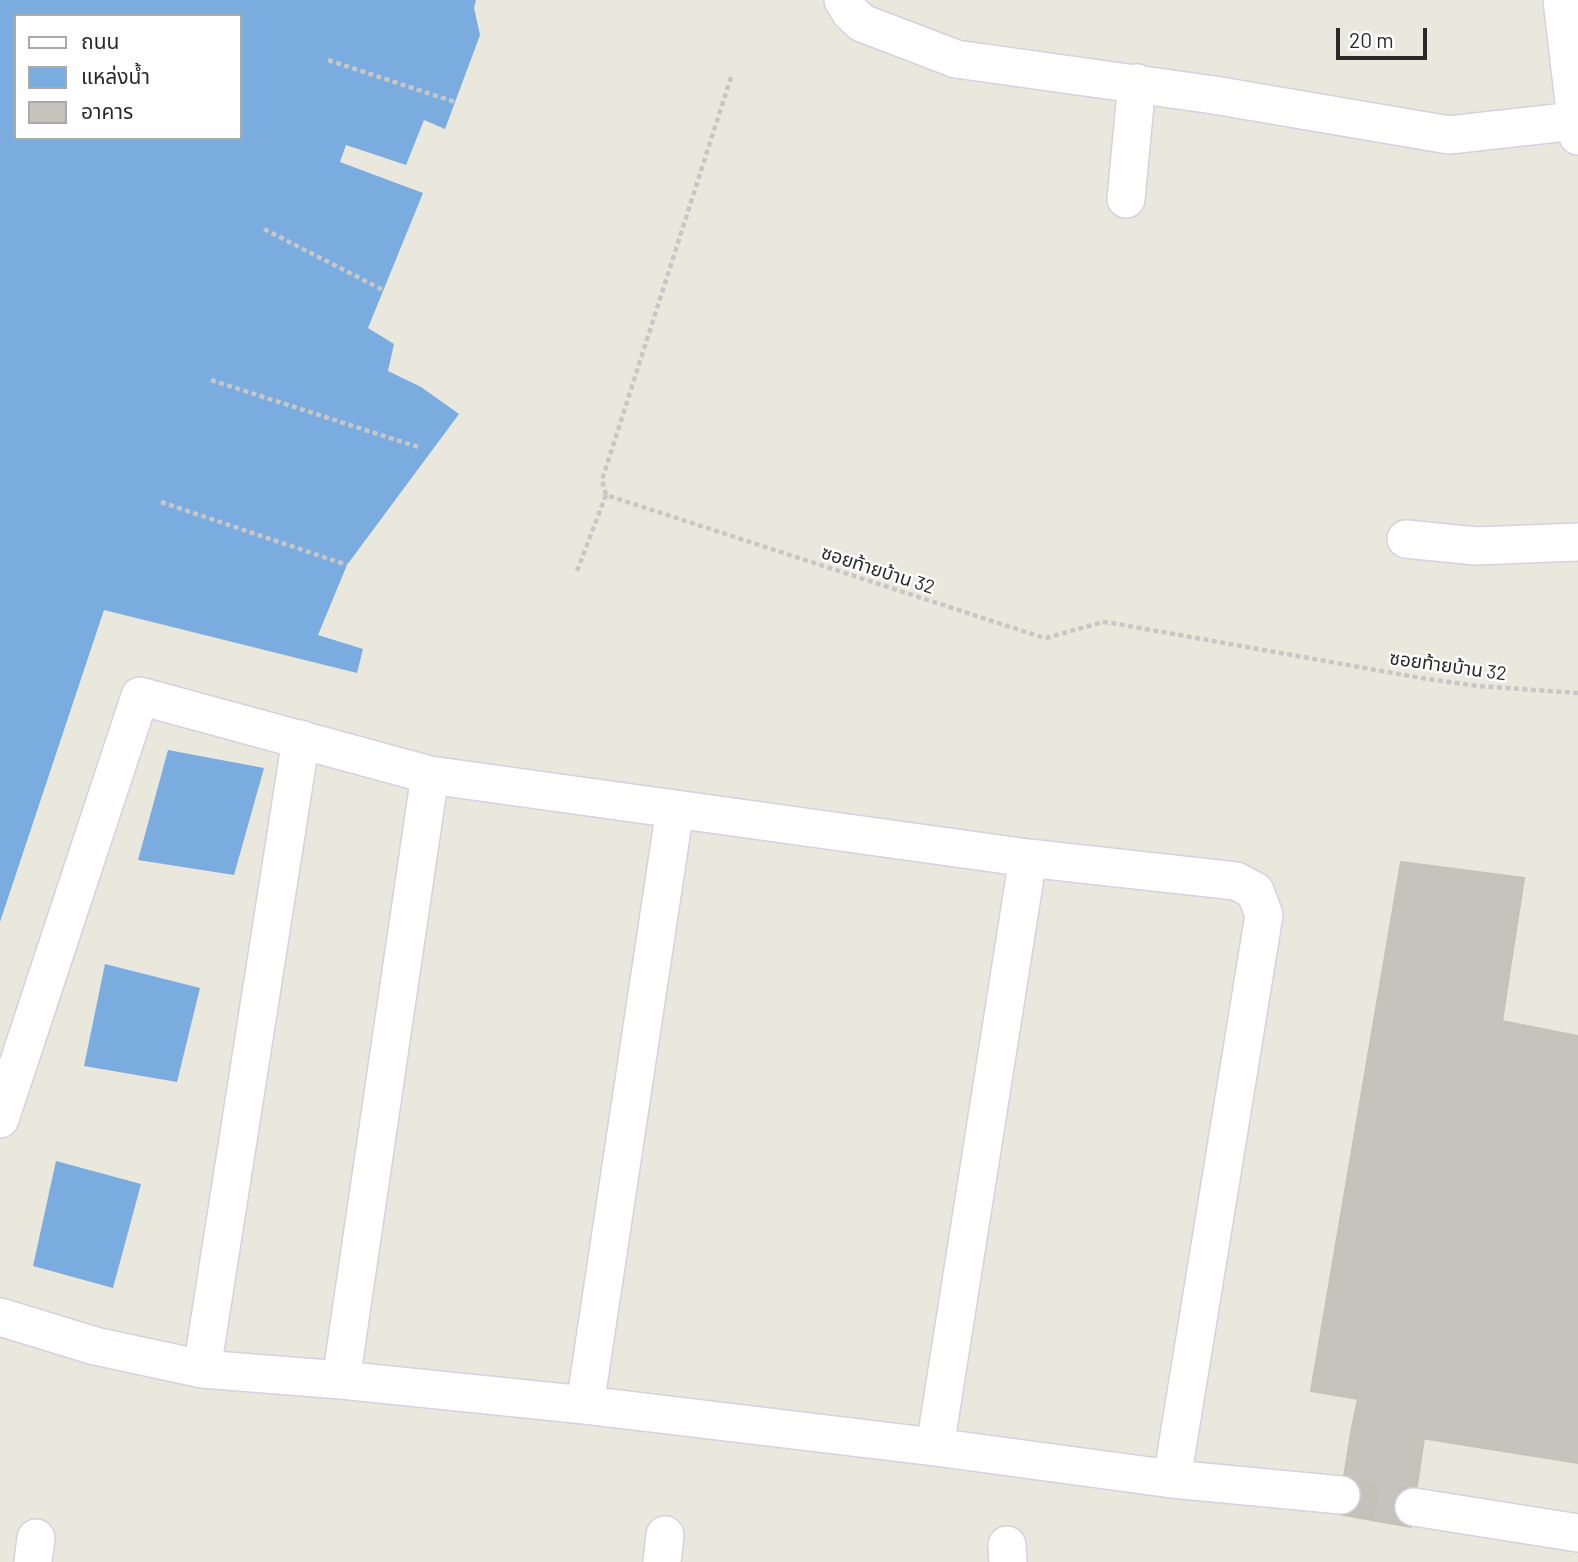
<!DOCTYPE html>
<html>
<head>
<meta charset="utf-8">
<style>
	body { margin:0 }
	#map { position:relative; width:1578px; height:1562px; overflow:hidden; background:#eae7dc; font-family:Barlow,"Noto Sans Thai",sans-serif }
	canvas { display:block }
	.legend { position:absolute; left:14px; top:14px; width:228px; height:126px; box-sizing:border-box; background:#fff; border:2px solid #a9a9a9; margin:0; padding:9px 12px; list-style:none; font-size:21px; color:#292929 }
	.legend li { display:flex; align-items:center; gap:14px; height:35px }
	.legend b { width:35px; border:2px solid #a9a9a9 }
	.scale { position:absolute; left:1336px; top:28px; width:91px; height:32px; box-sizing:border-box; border:4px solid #292929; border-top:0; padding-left:9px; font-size:21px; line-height:24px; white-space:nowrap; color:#292929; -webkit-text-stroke:5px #fff; paint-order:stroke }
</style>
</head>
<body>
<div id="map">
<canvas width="1578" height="1562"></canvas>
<ul class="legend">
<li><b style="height:9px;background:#fff"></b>ถนน</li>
<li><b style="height:19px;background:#7bace0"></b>แหล่งน้ำ</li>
<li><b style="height:19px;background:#c5c4bc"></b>อาคาร</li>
</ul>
<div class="scale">20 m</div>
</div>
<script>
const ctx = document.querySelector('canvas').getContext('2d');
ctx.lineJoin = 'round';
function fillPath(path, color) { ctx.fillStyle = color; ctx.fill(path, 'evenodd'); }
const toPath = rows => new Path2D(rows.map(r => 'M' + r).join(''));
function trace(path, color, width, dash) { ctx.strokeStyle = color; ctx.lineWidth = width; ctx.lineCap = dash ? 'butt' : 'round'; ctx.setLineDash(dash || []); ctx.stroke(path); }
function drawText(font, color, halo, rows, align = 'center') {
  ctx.font = font + ' Barlow,"Noto Sans Thai",sans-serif'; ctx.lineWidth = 5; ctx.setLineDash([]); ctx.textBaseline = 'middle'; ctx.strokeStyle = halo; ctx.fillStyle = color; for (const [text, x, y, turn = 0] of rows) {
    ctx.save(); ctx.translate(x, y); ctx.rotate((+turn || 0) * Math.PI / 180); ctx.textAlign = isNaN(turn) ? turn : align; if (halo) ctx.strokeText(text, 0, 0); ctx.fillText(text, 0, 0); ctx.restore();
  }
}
fillPath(toPath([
	[0,0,476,0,474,8,480,35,445,129,424,120,406,165,346,145,340,162,423,193,368,328,394,344,388,371,421,387,459,414,347,565,318,635,363,649,357,673,104,610,0,922],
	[16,16,240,16,240,138,16,138],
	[168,750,264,768,234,875,138,860],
	[105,964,200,988,177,1082,84,1066],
	[56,1161,141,1184,113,1288,33,1266]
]), '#7bace0');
const building = toPath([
	[1401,862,1524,878,1502,1021,1578,1036,1578,1463,1352,1427,1358,1399,1311,1391,1401,862],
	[1352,1427,1424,1438,1411,1527,1338,1514,1352,1427]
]);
fillPath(building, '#c5c4bc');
trace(building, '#c5c3b6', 2);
trace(toPath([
	[1341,1495,1414,1507]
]), '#c3c1b8', 37, [37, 18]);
const minor = toPath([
	[843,0,850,12,862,23,956,59,1214,95,1449,135,1575,121],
	[1562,0,1578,136],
	[1126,199,1137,83],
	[1406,539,1476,546,1578,542],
	[0,1119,140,696,430,775,1028,858,1236,881,1255,891,1264,915,1172,1479],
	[0,1317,95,1346,202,1369,341,1380,585,1405,935,1447,1172,1479,1341,1495],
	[202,1369,301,739],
	[341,1380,430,775],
	[585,1405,675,809],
	[935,1447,1028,858],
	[1414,1507,1578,1533],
	[1007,1545,1008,1562],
	[33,1562,36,1538],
	[662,1562,665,1535]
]);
trace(minor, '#d3d2e0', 40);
trace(toPath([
	[328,60,455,102],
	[731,77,602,480,606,495,1038,636,1046,638,1103,622,1112,623,1421,678,1478,686,1578,693],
	[264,229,383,290],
	[211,380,421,448],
	[161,502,347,565],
	[577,571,606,495]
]), '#c7c7c7', 4.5, [5, 3.5]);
trace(minor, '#fff', 37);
drawText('19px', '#292929', '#fff', [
	["ซอยท้ายบ้าน 32",878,570,18],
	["ซอยท้ายบ้าน 32",1448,666,8]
]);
</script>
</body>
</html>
